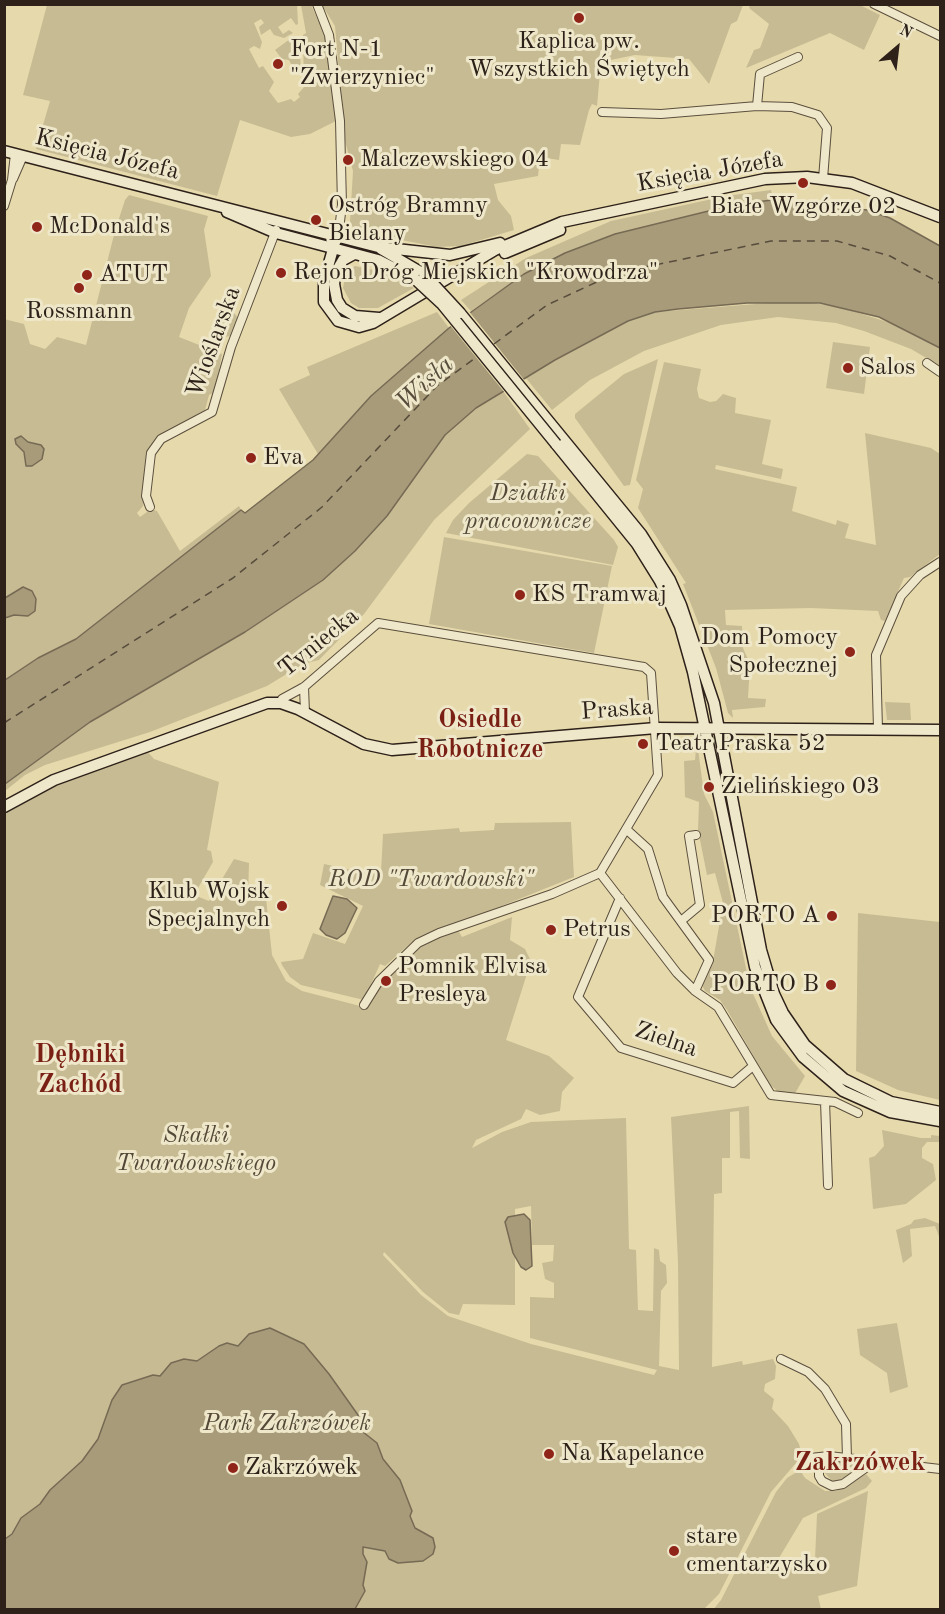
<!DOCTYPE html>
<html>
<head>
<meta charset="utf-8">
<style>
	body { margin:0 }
	#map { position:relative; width:945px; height:1614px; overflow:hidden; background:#e6daac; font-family:"Old Standard TT",serif }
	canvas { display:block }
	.frame { position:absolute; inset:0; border:6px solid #2d211a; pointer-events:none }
	.north { position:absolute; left:867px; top:18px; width:60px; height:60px; -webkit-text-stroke:4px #efe7c9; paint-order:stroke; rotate:28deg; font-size:16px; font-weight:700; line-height:24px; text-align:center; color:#2d211a }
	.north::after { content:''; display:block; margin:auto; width:21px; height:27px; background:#2d211a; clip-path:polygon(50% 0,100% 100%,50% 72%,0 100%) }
</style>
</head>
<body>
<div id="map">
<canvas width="945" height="1614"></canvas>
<div class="frame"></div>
<div class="north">N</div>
</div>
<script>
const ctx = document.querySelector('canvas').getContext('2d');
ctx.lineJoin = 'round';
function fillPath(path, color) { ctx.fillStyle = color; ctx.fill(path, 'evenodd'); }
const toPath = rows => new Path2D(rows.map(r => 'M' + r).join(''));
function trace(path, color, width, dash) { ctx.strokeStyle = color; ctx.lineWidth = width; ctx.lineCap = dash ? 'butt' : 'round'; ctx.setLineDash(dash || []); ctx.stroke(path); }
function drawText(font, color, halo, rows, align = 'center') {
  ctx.font = font + ' "Old Standard TT",serif'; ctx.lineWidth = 6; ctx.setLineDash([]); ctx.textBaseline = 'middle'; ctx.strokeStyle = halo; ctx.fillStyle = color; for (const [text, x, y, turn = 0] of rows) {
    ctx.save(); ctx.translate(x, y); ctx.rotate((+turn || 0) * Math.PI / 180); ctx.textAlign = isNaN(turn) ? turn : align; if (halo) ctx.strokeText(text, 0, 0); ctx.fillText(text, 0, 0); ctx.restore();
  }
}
fillPath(toPath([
	[297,4,298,24,296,25,291,18,278,27,283,34,289,30,293,33,284,38,274,35,270,29,261,35,259,27,264,23,261,19,254,23,262,42,260,49,254,46,249,49,259,68,263,66,274,82,269,91,278,103,291,99,294,102,300,97,298,94,304,87,303,35,306,33,301,5,311,5,324,32,336,121,310,134,291,137,240,120,217,196,36,149,50,101,23,95,47,5],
	[322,5,743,5,737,21,731,24,709,84,689,59,635,55,601,62,597,106,592,104,589,110,580,145,561,144,559,160,540,157,538,176,494,184,498,200,511,216,514,230,461,246,437,247,355,231,350,222,353,171,345,141,335,26],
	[750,5,860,5,880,15,864,50,830,33,746,68,754,50,760,48,769,24,749,8],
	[294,36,299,38,301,70,297,75,289,60,282,59,275,50],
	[771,190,773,200,737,204,694,215,524,274,471,311,461,300,526,258,611,221,726,196],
	[129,195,208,216,204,230,211,276,189,308,179,337,222,354,215,392,209,395,205,410,161,436,150,446,143,506,137,513,140,517,151,509,157,511,180,551,239,506,241,510,76,639,38,658,5,680,4,319,24,324,30,344,45,349,57,337,86,345,115,231,125,200],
	[355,266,388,273,414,288,378,308,359,308,351,303,343,288,346,272],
	[237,289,238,293,233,301,232,310,238,318,231,336,224,337,217,328,232,291],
	[793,301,837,306,897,325,940,348,940,366,911,349,864,331,836,323,778,317,721,325,644,351,590,380,552,410,525,377,628,321,655,312],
	[437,312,449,328,371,396,318,454,279,389,310,375,307,367],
	[833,342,870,347,864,394,826,388],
	[658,359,630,485,624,486,575,418,575,414,624,374],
	[664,362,701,369,697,389,699,398,710,402,716,401,723,394,736,398,735,413,771,420,762,464,783,469,781,479,716,465,715,469,797,487,792,511,836,525,837,520,849,524,845,538,876,545,865,433,931,448,940,454,940,554,910,577,904,578,885,621,881,620,878,611,811,608,725,610,726,625,742,626,743,648,750,664,748,698,766,699,765,707,732,710,733,718,728,713,716,668,683,584,686,583,638,508,643,489,636,480],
	[503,391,530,429,434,520,364,614,319,660,303,664,267,686,150,732,45,765,25,775,5,791,5,784,90,722,245,632,323,580,355,551,387,516,445,435,476,408],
	[527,454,538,456,614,540,618,547,613,565,446,533,453,520,469,503],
	[444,537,612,566,594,653,429,624],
	[885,702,910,703,911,720,887,720],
	[696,749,698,749,704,794,713,812,750,987,772,1036,805,1076,794,1095,779,1092,770,1085,727,1010,720,1000,705,991,702,985,713,961,723,903,715,873,707,875,698,830,699,802,685,797,684,761,695,760],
	[146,750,154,759,219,782,207,850,211,851,213,862,194,895,209,901,234,859,249,863,248,897,266,898,272,955,286,981,302,991,364,1007,376,988,416,947,433,938,458,930,462,937,512,917,510,940,525,949,531,961,506,1040,549,1056,574,1078,562,1092,560,1111,540,1115,526,1109,521,1119,476,1140,472,1148,502,1132,531,1122,626,1118,629,1249,636,1250,638,1310,653,1311,654,1248,659,1250,660,1261,666,1265,667,1283,661,1291,659,1366,679,1370,678,1262,671,1117,749,1106,750,1159,740,1158,739,1111,730,1112,730,1158,722,1158,722,1193,714,1194,712,1367,742,1361,743,1365,773,1359,776,1366,775,1379,765,1384,764,1391,774,1399,772,1409,788,1426,799,1444,802,1456,771,1492,719,1594,704,1609,5,1610,4,812,53,783],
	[531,1206,532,1245,554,1245,553,1261,542,1263,545,1279,554,1283,554,1298,530,1297,530,1338,657,1370,654,1375,531,1344,448,1316,421,1295,383,1255,384,1252,423,1292,449,1313,459,1315,463,1304,515,1305,515,1209],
	[571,822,574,877,412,942,385,966,380,964,364,1000,301,985,290,977,282,965,281,962,303,959,313,933,345,944,363,906,320,885,324,864,370,874,381,873,383,834,459,828,460,832,494,830,495,823],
	[858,913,940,922,940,1100,898,1090,856,1071],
	[882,1130,921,1138,931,1138,931,1135,940,1136,940,1142,927,1142,922,1148,922,1158,933,1164,936,1180,906,1204,873,1209,869,1158,875,1156,884,1146],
	[925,1218,940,1224,940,1239,935,1226,910,1229,912,1256,903,1263,896,1230,911,1224,914,1220],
	[897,1323,908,1387,890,1393,887,1373,860,1355,857,1329],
	[831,1459,864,1462,844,1478,833,1482,824,1472,826,1464],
	[800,1470,805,1478,825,1491,836,1491,866,1474,872,1481,866,1488,803,1518,776,1563,815,1559,817,1514,868,1491,857,1586,818,1596,821,1609,713,1610,721,1600,776,1492,787,1478]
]), '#c7bb93');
const water = toPath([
	[773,200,867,210,890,218,940,246,940,348,879,317,820,303,747,303,678,309,655,312,628,321,555,360,476,408,445,435,387,516,355,551,323,580,245,632,90,722,5,784,5,680,38,658,76,639,241,510,245,513,313,460,371,396,449,328,524,274,565,253,615,234,737,204,773,200],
	[21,436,28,442,41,445,44,449,42,459,32,466,26,466,24,452,16,444,15,439,21,436],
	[23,587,32,591,36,599,35,611,28,616,14,615,5,618,5,598,23,587],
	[333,896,347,899,357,908,345,933,337,939,326,935,320,929,333,896],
	[524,1214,530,1220,532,1266,526,1270,521,1267,513,1253,505,1222,508,1217,524,1214],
	[270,1328,304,1344,329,1374,358,1415,363,1432,377,1443,383,1459,400,1480,412,1511,410,1516,415,1528,433,1538,435,1547,433,1554,423,1561,398,1563,389,1559,385,1551,363,1547,363,1554,367,1562,363,1585,365,1591,355,1609,5,1609,5,1539,12,1534,21,1518,40,1504,50,1490,82,1461,98,1439,112,1400,122,1385,153,1375,160,1376,171,1363,184,1359,197,1361,219,1346,227,1343,238,1346,249,1334,270,1328]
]);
fillPath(water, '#a79b7a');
trace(water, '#766a54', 1.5);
fillPath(toPath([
	[468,310,525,381,505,393,449,324]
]), '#e6daac');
trace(toPath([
	[494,344,547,305,616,273,771,241,837,241,890,256,940,283],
	[4,723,233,578,322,507,437,386,478,356]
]), '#584c3c', 1.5, [8, 6]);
const street = toPath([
	[317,4,329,35,340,121,342,205,338,238,333,249],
	[874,4,940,36],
	[798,57,760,74,757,106,792,107,818,115,827,128,823,179],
	[602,112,661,114,757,106],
	[13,179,23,156],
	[4,206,12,180,15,154],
	[927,363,940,372],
	[150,507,146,496,151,453,161,439,212,412,231,347,276,230],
	[304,687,305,713],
	[281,703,282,699,304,687,378,623,644,667,651,673,658,775,600,873,552,894,439,933,418,943,379,981,364,1005],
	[878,729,876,655,901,596,920,575,940,562],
	[626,829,648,849,663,897,709,960,695,991],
	[600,873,677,973,695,991,718,1007,771,1095,835,1102,858,1113],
	[620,898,578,997,621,1048,733,1083,753,1066],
	[681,921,700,905,689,836,696,835],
	[825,1101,828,1185],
	[781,1359,808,1372,825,1389,846,1424,847,1458],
	[828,1457,819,1466,819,1476,822,1481,832,1486,843,1484,874,1462],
	[810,1458,829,1456,940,1469]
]);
const secondary = toPath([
	[4,151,378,247,450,255,500,243],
	[227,212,276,233,378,260,415,279],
	[333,249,324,281,324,302,338,321,359,327,373,323,495,250,562,222,765,179,807,177,852,183,940,217],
	[381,249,424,274],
	[505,253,560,230],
	[354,254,343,260,336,272,334,284,337,300,342,308,355,316,379,318],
	[460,313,641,534,670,580,681,605,714,703,761,950,774,994,783,1013,805,1045,844,1079,891,1102,940,1112],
	[556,444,637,544,660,581,680,626,693,672,755,967,776,1020,803,1057,843,1091,890,1112,940,1121],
	[4,807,54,780,267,703,281,703,298,709,364,744,392,750,656,728,940,730]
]);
trace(street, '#5b4f3e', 10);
trace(secondary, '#2d211a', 13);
trace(street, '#efe7c9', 8);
trace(secondary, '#efe7c9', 10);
const secondaryBridge = toPath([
	[424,274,460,313],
	[415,279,442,304,556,444]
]);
trace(secondaryBridge, '#2d211a', 13, []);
trace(secondaryBridge, '#efe7c9', 10);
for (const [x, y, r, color] of [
	[579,18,6,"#8f2418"],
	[278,64,6,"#8f2418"],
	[348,160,6,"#8f2418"],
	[803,183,6,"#8f2418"],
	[316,220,6,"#8f2418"],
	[37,227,6,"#8f2418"],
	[281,273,6,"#8f2418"],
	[87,275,6,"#8f2418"],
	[79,288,6,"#8f2418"],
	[848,368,6,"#8f2418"],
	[251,458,6,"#8f2418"],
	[520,595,6,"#8f2418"],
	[850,652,6,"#8f2418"],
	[643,744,6,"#8f2418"],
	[709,787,6,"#8f2418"],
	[282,906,6,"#8f2418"],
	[832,916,6,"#8f2418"],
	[551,930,6,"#8f2418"],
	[386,981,6,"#8f2418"],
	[831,985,6,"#8f2418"],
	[549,1454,6,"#8f2418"],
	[233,1468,6,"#8f2418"],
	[674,1551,6,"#8f2418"]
]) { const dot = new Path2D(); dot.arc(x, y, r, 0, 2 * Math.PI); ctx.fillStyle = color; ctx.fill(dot); trace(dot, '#efe7c9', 2); }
drawText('24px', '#2d211a', '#efe7c9', [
	["Kaplica pw.",579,42,"center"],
	["Wszystkich Świętych",579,70,"center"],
	["Fort N-1",290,50],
	["\"Zwierzyniec\"",290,78],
	["Malczewskiego 04",360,160],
	["Ostróg Bramny",328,206],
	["Bielany",328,234],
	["Białe Wzgórze 02",803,207,"center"],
	["McDonald's",49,227],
	["Rejon Dróg Miejskich \"Krowodrza\"",293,273],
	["ATUT",99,275],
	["Rossmann",79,312,"center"],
	["Salos",860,368],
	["Eva",263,458],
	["KS Tramwaj",532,595],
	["Dom Pomocy",838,638,"right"],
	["Społecznej",838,666,"right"],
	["Teatr Praska 52",655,744],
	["Zielińskiego 03",721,787],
	["Klub Wojsk",270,892,"right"],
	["Specjalnych",270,920,"right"],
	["PORTO A",820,916,"right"],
	["Petrus",563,930],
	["Pomnik Elvisa",398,967],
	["Presleya",398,995],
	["PORTO B",819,985,"right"],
	["Na Kapelance",561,1454],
	["Zakrzówek",245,1468],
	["stare",686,1537],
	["cmentarzysko",686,1565]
], 'left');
drawText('24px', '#2d211a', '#efe7c9', [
	["Księcia Józefa",107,155,14],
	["Księcia Józefa",710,172,-10],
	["Wioślarska",214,342,-70],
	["Tyniecka",319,643,-39],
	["Praska",617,710,-4],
	["Zielna",666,1040,19]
]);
drawText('italic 24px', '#544838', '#efe7c9', [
	["Działki",528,494],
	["pracownicze",528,522],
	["ROD \"Twardowski\"",431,880],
	["Skałki",196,1136],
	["Twardowskiego",196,1164],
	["Park Zakrzówek",287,1424]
]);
drawText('italic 26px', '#584c3c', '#efe7c9', [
	["Wisła",425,384,-42]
]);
drawText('bold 26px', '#7a1f14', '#efe7c9', [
	["Osiedle",480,720],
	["Robotnicze",480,750],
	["Dębniki",80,1055],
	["Zachód",80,1085]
]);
drawText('bold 27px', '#7a1f14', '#efe7c9', [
	["Zakrzówek",860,1463]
]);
</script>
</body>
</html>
